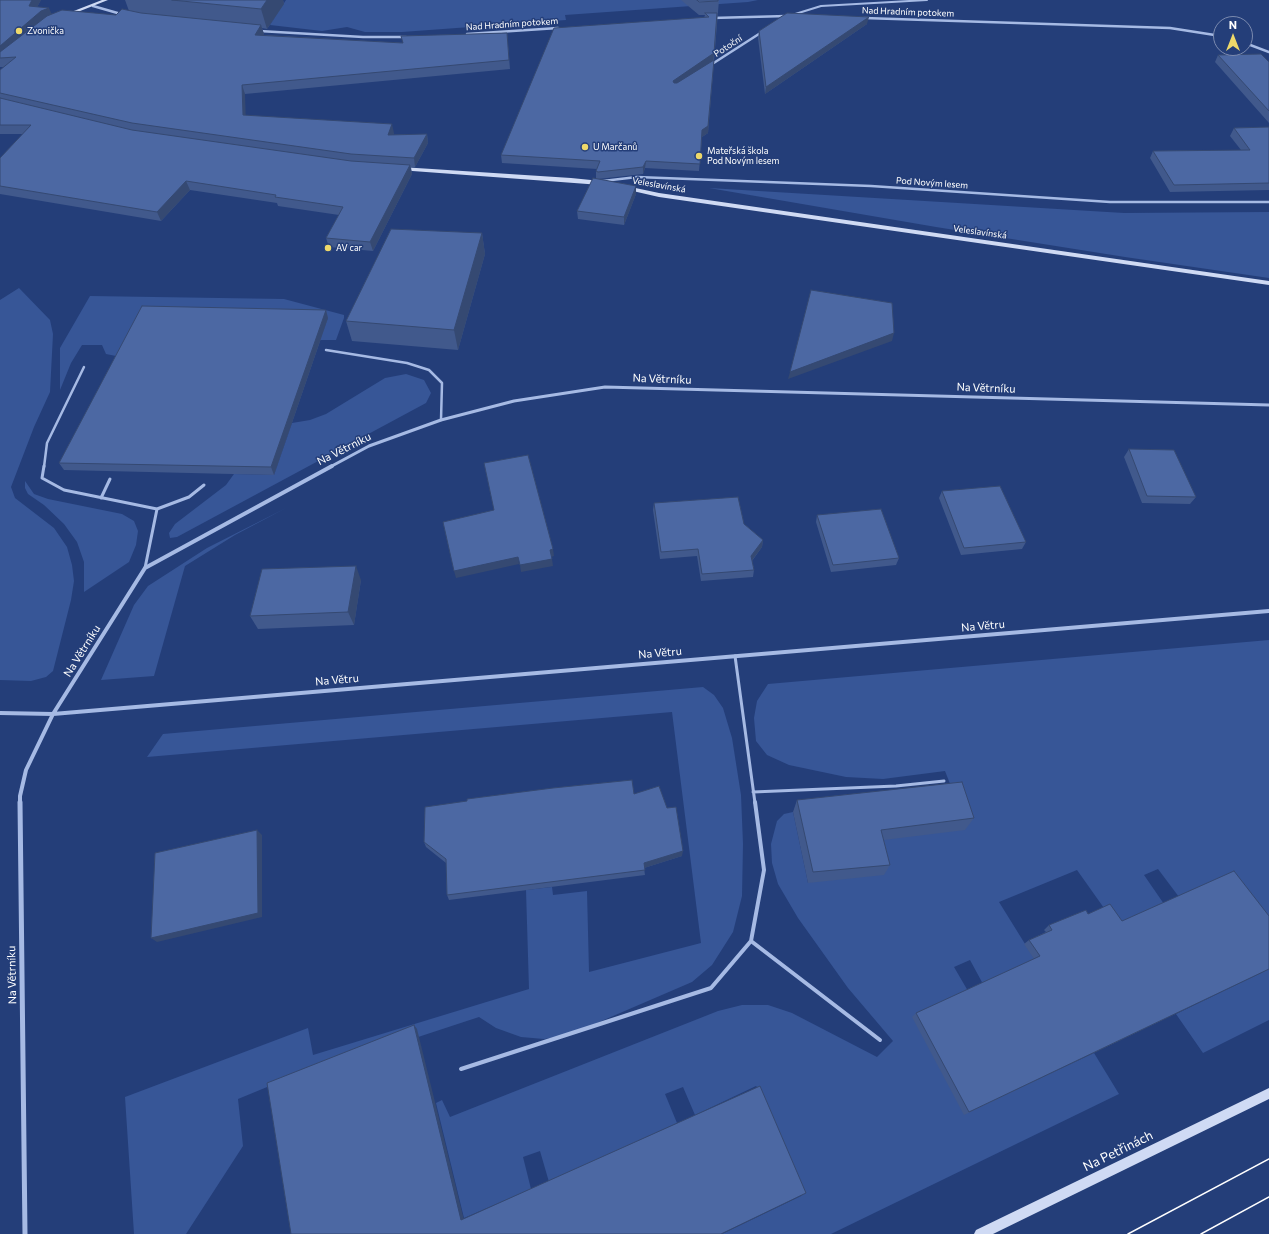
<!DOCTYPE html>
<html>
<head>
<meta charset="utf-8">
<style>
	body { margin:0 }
	#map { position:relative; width:1269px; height:1234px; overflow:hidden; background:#243e79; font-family:Commissioner,sans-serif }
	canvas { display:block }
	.north { position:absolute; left:1213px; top:16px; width:40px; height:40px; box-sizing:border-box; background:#243e79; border:1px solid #7c8baf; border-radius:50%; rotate:0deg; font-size:11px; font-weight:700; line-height:16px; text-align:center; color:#fff }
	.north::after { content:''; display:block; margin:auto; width:14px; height:18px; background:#eed96a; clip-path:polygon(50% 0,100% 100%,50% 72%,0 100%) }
</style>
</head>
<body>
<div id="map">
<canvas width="1269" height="1234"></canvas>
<div class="north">N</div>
</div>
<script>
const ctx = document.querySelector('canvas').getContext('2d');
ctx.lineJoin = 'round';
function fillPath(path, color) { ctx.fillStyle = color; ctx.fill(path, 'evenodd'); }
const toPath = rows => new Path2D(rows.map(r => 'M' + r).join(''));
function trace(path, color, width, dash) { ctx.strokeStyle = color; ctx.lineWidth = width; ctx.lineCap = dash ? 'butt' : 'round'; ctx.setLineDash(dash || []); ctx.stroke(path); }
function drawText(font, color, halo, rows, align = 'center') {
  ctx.font = font + ' Commissioner,sans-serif'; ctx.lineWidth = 3; ctx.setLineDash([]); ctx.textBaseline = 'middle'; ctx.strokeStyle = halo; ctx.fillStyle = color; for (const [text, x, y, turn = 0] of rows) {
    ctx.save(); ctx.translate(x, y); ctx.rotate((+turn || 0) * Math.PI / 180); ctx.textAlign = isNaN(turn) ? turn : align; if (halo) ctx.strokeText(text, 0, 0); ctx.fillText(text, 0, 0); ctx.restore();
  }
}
fillPath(toPath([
	[286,0,758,0,748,2,565,15,566,20,402,32,365,32,347,27,322,31,270,25],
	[709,188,1124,213,1269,212,1269,278,1125,257,936,227],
	[19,288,50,320,53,334,50,392,34,427,11,487,15,498,54,528,67,547,72,565,74,581,71,600,53,671,46,677,31,681,0,680,0,300],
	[90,296,284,299,344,315,344,318,336,340,320,340,328,318,116,356,106,354,102,345,82,345,71,363,60,390,60,348],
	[406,374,424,380,431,393,426,403,177,537,170,538,169,533,175,524,226,485,234,474,274,475,292,423,310,420,326,414,385,378],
	[25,481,34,494,48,499,122,514,134,521,138,531,136,545,129,562,84,592,84,562,77,542,64,524,44,505,28,494,25,488],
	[286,508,235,535,185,566,154,676,101,680,134,605,148,586,207,548],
	[1269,640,1269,930,1179,897,1158,869,1144,875,1164,904,1116,925,1077,870,999,902,1035,960,983,984,970,960,954,967,968,991,964,1114,1094,1053,1119,1094,831,1234,722,1234,801,1196,803,1194,759,1089,756,1086,695,1115,683,1087,665,1094,677,1123,549,1182,540,1151,523,1157,531,1189,464,1218,436,1103,442,1100,450,1117,718,1011,742,1005,768,1005,792,1013,877,1057,893,1041,848,988,798,918,778,884,772,863,771,844,777,821,784,814,793,812,808,883,865,804,954,794,945,771,883,779,846,777,789,765,767,755,756,741,754,718,757,701,768,684],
	[703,687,714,695,723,708,732,738,741,795,743,844,742,896,733,932,712,965,692,982,569,1035,544,1039,521,1037,496,1028,479,1017,272,1085,238,1099,243,1146,186,1234,134,1234,125,1097,308,1028,313,1055,529,989,526,890,552,887,553,895,587,891,589,972,701,943,672,712,147,757,163,734],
	[1269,969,1269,1020,1203,1053,1176,1014]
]), '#375697');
trace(toPath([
	[792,15,821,6,927,0]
]), '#a6bae4', 2);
trace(toPath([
	[326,350,407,363,429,370,442,383,441,420],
	[44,467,47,443,84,367]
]), '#a6bae4', 2.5);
trace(toPath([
	[44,466,42,478,64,490,157,509,145,568],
	[101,498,110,479],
	[157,509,189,497,204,485],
	[735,656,755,803],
	[753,792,896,786,944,781]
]), '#a6bae4', 3);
trace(toPath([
	[751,941,880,1040],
	[461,1069,711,988,751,941,764,870,755,802]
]), '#a6bae4', 4);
trace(toPath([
	[93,6,121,14],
	[712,18,787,16],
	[864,18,1170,28,1221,36],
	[259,31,363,37,406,37],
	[467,34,558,28],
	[1245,43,1269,52],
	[709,66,762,32],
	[603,181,637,177,871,186,1110,202,1269,202]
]), '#a6bae4', 2.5);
trace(toPath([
	[330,467,369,446,441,420,514,401,605,387,1269,405]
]), '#a6bae4', 3);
trace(toPath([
	[0,713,53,714,1269,611],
	[20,803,20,796,26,770,53,714,145,568,332,466]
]), '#a6bae4', 4);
trace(toPath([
	[20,802,25,1234]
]), '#a6bae4', 5);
fillPath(toPath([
	[102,0,108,0,70,15,66,14,102,0],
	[401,167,571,178,601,181,604,183,601,185,399,170,398,169,401,167],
	[626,186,659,193,1269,281,1269,285,659,197,624,189,623,188,626,186],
	[1269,1088,1269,1099,993,1234,974,1234,976,1230,1269,1088]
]), '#cfdaf4');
trace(toPath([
	[1128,1234,1269,1159],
	[1201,1234,1269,1197]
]), '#fff', 1.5);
fillPath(toPath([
	[0,0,41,0,37,7,52,14,116,15,129,11,125,0,283,0,284,4,267,29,262,28,264,34,263,35,403,43,507,33,510,69,245,94,245,115,394,133,393,135,427,134,428,143,415,167,411,167,412,174,373,251,329,247,326,238,339,215,278,206,277,203,190,190,161,221,0,194,0,158,23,134,0,134,0,70,4,67,0,67],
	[681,0,719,0,708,133,702,137,699,171,645,168,643,174,598,179,636,186,636,194,624,225,578,219,577,211,596,179,596,171,597,169,502,163,501,155,704,18,705,15,699,15],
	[867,24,765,94,758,38,759,31],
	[1218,55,1269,62,1269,123,1215,62],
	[1269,127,1269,190,1170,192,1150,158,1153,151,1241,150,1230,136,1234,128],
	[482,233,485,254,458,350,352,341,346,321],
	[326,310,328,318,274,475,64,470,59,463],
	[1129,449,1196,497,1190,504,1142,503,1124,457],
	[942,491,1026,542,1022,549,961,555,939,498],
	[654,503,744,524,763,540,762,547,752,561,754,570,753,577,701,581,697,556,660,559,653,510],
	[817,515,899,558,896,565,831,572,816,522],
	[361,580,354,625,258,629,250,616],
	[634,794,682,856,644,868,645,875,449,900,447,895,446,863,426,847,424,842],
	[797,800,974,818,965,830,884,840,890,865,884,875,808,883,793,812],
	[1088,914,1122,921,1269,969,964,1115,912,1017,916,1013,1034,959,1024,944,1029,940,1046,932,1044,930,1049,925]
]), '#41598c');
fillPath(toPath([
	[32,0,41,0,33,15,29,6],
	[267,0,283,0,284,4,267,29,261,9],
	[49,8,53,17,0,58,0,46,41,11],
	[717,13,708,133,702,137,699,171,702,130,672,88,673,81],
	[869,17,867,24,765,94,766,87],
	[261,25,264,34,258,43,255,35],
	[242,85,245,94,246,124,243,115],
	[392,124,394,133,390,144,388,135],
	[427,134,428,143,415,167,414,158],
	[646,161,645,168,643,174,643,167],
	[410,165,412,174,373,251,370,242],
	[186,181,190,190,161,221,157,212],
	[636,186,636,194,624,225,624,217],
	[482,233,485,254,458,350,454,330],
	[326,310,328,318,274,475,271,467],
	[894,333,892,341,788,379,790,372],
	[763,540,762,547,750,563,751,556],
	[553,549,554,556,551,557,550,550],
	[518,557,519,564,456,578,454,571],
	[552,559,553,566,521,572,520,565],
	[356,566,361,580,354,625,348,612],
	[257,830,262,835,262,917,157,942,151,938],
	[683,851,682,856,644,868,644,863],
	[414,1025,417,1029,464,1220,461,1220]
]), '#354972');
const building = toPath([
	[0,0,32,0,29,6,49,8,41,11,0,46,0,0],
	[172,0,267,0,261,9,172,0],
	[697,0,718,0,718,1,699,2,697,0],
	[122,9,141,13,261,25,255,35,403,43,401,36,507,33,509,60,242,85,243,115,392,124,388,135,427,134,414,158,351,154,132,123,0,93,0,70,16,57,0,58,0,52,47,16,62,10,116,15,122,9],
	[705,13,717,13,714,53,673,81,674,83,677,83,714,60,708,126,702,130,700,164,646,161,643,167,598,172,596,171,600,161,501,155,554,28,709,17,705,13],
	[787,13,869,17,766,87,759,31,787,13],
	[1261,54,1269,62,1269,111,1218,55,1261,54],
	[0,98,132,130,351,161,410,165,370,242,326,238,343,207,275,197,276,195,186,181,157,212,0,186,0,158,31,125,0,125,0,98],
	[1269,127,1269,183,1174,185,1153,151,1250,150,1234,128,1269,127],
	[593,178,636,186,624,217,577,211,593,178],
	[391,229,482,233,454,330,346,321,391,229],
	[811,290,892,303,894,333,790,372,811,290],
	[142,306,326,310,271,467,59,463,142,306],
	[1129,449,1174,450,1196,497,1147,496,1129,449],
	[528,455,553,549,550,550,552,559,520,565,518,557,454,571,443,522,494,510,484,463,528,455],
	[1000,486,1026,542,964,548,942,491,1000,486],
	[738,497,744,524,763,540,751,556,754,570,702,574,698,549,661,552,654,503,738,497],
	[881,509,899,558,833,565,817,515,881,509],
	[356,566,348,612,250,616,262,569,356,566],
	[632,780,634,794,659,786,667,808,676,807,683,851,644,863,645,870,447,895,446,859,424,842,425,807,467,801,467,799,553,788,632,780],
	[962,782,974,818,881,830,890,865,813,872,797,800,962,782],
	[257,830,258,913,151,938,155,853,257,830],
	[1234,871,1269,916,1269,969,969,1112,916,1013,1040,956,1029,940,1052,930,1049,925,1086,910,1088,914,1110,904,1122,921,1234,871],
	[414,1025,461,1220,760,1086,806,1193,721,1234,291,1234,267,1083,414,1025]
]);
fillPath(building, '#4c68a3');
trace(building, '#354972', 1);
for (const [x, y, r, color] of [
	[19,31,4,"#eed96a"],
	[585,147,4,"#eed96a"],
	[699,156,4,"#eed96a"],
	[328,248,4,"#eed96a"]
]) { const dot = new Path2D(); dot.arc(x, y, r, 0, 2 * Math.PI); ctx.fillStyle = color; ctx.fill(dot); trace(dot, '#243e79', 1.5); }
drawText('9px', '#fff', '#243e79', [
	["Nad Hradním potokem",908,12,2],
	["Nad Hradním potokem",512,24,-4],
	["Potoční",728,46,-33],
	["Pod Novým lesem",932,183,4],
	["Veleslavínská",659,185,10],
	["Veleslavínská",980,232,8]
]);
drawText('9px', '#fff', '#243e79', [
	["Zvonička",27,31],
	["U Marčanů",593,147],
	["Mateřská škola",707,151],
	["Pod Novým lesem",707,161],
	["AV car",336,248]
], 'left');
drawText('11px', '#fff', '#243e79', [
	["Na Větrníku",662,379,2],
	["Na Větrníku",986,388,2],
	["Na Větrníku",344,449,-27],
	["Na Větru",983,626,-5],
	["Na Větrníku",82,651,-58],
	["Na Větru",660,653,-5],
	["Na Větru",337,680,-5],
	["Na Větrníku",12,975,-91]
]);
drawText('13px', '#fff', '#243e79', [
	["Na Petřinách",1118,1151,-26]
]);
</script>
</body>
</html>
